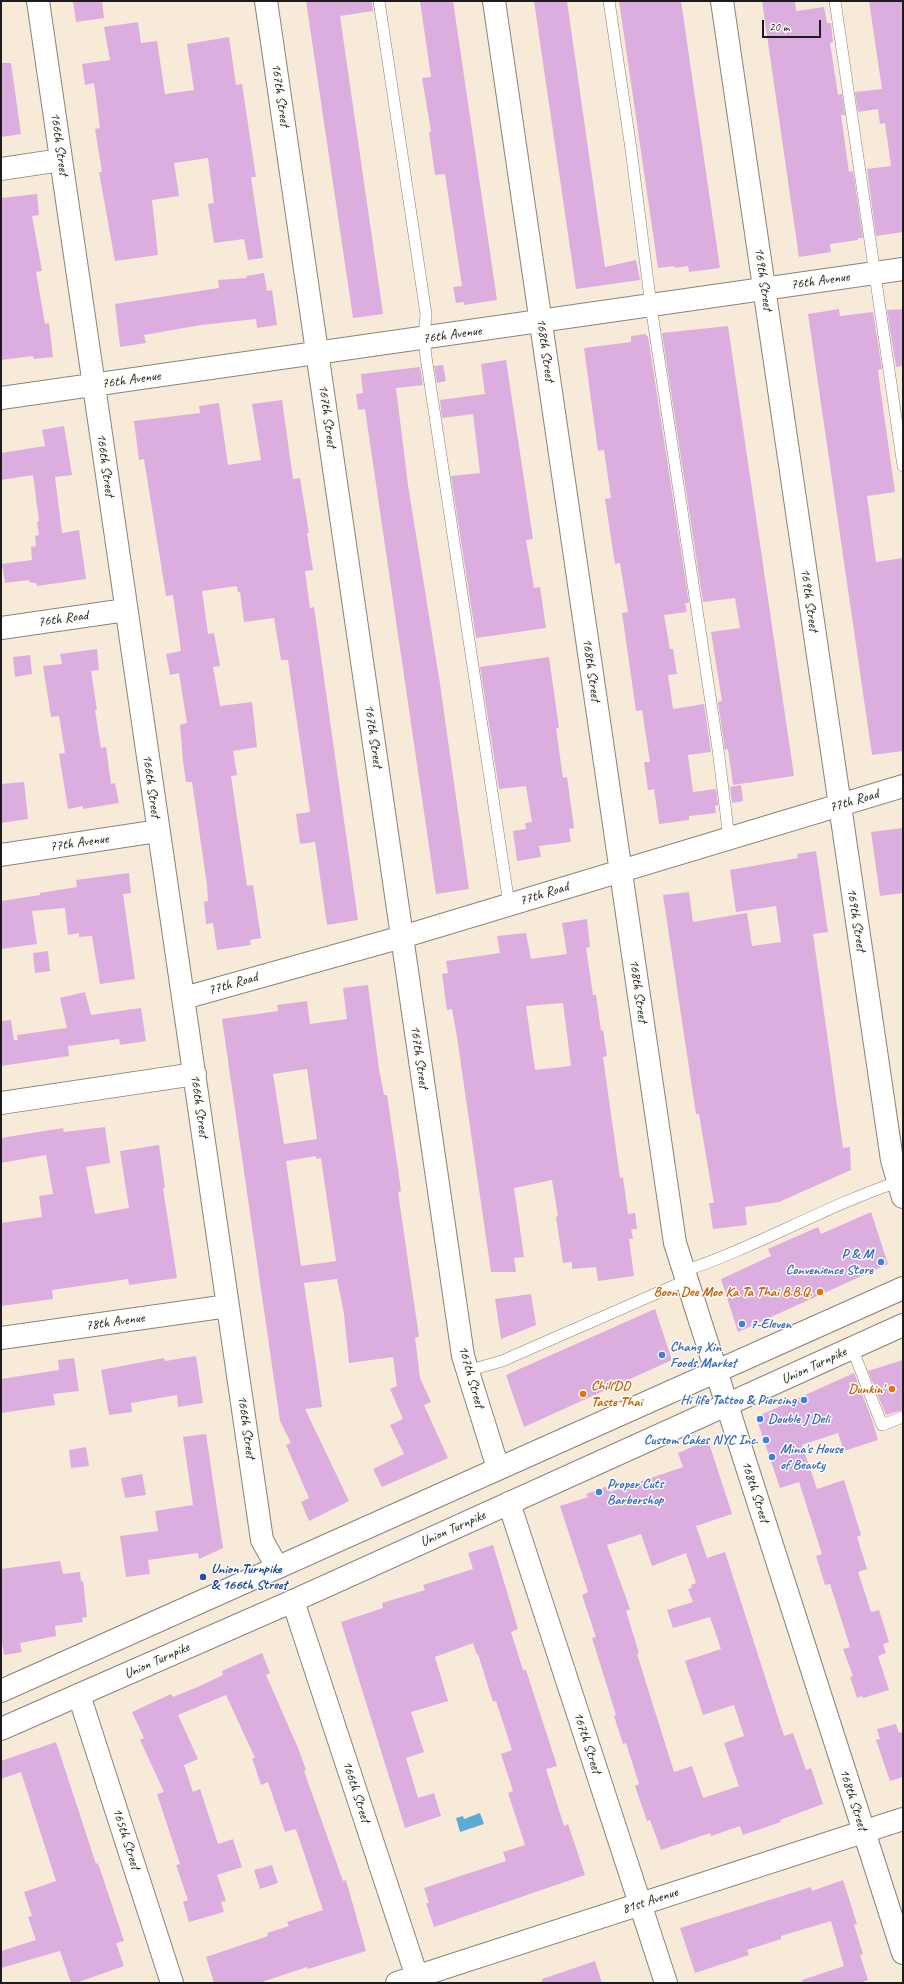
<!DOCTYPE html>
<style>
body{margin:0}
#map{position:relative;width:904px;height:1984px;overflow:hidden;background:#f8ead8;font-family:Caveat,sans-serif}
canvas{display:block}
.frame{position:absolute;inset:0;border:2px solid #1c1c1c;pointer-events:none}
.scale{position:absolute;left:762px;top:20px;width:59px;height:18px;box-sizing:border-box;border:2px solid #1c1c1c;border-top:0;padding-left:5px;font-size:12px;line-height:14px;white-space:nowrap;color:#1c1c1c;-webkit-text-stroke:3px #fdfcf7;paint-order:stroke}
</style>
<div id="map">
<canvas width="904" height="1984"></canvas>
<div class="frame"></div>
<div class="scale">20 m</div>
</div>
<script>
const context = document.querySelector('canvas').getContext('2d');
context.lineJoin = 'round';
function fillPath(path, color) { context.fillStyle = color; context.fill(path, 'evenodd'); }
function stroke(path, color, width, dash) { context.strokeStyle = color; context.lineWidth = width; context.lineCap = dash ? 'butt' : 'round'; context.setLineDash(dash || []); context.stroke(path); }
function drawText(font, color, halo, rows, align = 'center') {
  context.font = font + ' Caveat,sans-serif'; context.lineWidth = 3; context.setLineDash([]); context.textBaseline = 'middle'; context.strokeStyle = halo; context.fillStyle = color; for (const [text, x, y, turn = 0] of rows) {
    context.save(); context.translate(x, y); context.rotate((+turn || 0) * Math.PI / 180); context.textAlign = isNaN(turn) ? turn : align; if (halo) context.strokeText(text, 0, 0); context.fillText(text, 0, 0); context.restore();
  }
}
fillPath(new Path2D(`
 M480 1813 484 1824 460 1832 456 1818 463 1816 464 1819Z`), '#5cabd6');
fillPath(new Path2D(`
 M73 1H102L104 18 76 22Z
 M306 1H372L373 11 340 16 383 314 353 318Z
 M420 1H453L497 300 464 305V302L456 303 453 287 462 286 445 174 435 175 429 132 431 131 422 78 431 77Z
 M534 1H567L605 267 636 260 640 280 576 289Z
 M619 1H681L720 268 689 272 688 266 675 268V266L658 268Z
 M762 1H795L796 11 824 7 827 23H831L833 42 830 43 838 95 842 94 845 115H841L849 172 853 171 863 238H858V240L830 244 831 252 799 257Z
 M869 1H903V232L876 236 867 169 891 166 885 123 880 124 878 109 858 112 855 92 882 89Z
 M138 22 141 43 157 41 165 94 194 90 187 44 229 37 236 85 242 84 256 177H251L263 258 248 260 244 239 214 243 208 204 214 203 208 158 174 163 179 196 152 200 158 255 115 261 99 172H102L95 129 100 128 94 83 85 85 82 64 110 60 104 27Z
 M1 63H11L21 134 1 137Z
 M37 194 39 215 32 216 42 271 36 272 45 324 49 323 53 357 34 359 33 356 1 360V198Z
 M264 273 267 291 272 290 277 325 257 328 256 319 201 325 144 335 146 343 120 347 115 304 219 288 218 280 247 278 246 276Z
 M839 309 840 316 873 312 882 369 878 370 880 386 895 492 867 496 876 562 903 558V751L872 755 808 314Z
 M903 309V366L896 367 887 310Z
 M728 326 794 776 733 785 728 749 725 750 718 702 722 701 711 632 740 628 735 598 703 602 662 333Z
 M646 334V336H648L689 603H685L687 612 664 615 670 649H673L677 674 668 675 673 709 704 704 711 752 688 755 693 792 716 789 718 805 715 806 716 813 689 816V820L659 824 654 789 648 790 644 762H650L642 710 636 711 622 613 628 612 620 563 615 564 605 499 611 498 604 450 598 451 584 348 631 342V336Z
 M506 360 533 539 526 540 534 588 540 587 546 628 476 638 451 476 480 473 473 414 442 418 440 400 485 394 481 364Z
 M443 365 446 381 437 383 434 366Z
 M420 367 423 385 396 388 408 485 440 684 469 889 436 894 365 409 358 410 356 394 363 393 361 374Z
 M282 400 293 479 300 478 309 533H307L313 570 305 571 310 608 314 607 358 920 327 925 315 842 300 844 296 814 310 812 288 660H281L274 618 244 622 240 592H238L237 586 202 591 208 634 214 633 220 666 213 667 220 706 252 702 257 747 233 751 237 775 231 776 247 886 253 885 261 938 250 940 251 945 217 950 213 923 206 924 204 902 208 901 207 885 192 782H186L183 761 180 725 187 723 179 673 170 675 166 654 181 651 173 595 166 596 144 459 139 460 134 421 200 413 199 406 219 403 228 465 261 460 252 404Z
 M64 426 72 475 55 477 62 533 79 530 86 579 37 586 36 583 29 582V580L5 583 2 564 32 560 31 547 36 546 35 536 39 535 37 522 39 521 33 475 1 480V453L45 446 42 430Z
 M97 649 99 670 91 671 97 710H95L101 748 106 747 111 784 115 783 119 803 83 809V806L68 809 59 754 65 753 59 716 51 717 43 666 62 664 60 654Z
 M30 655 32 674 15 677 13 657Z
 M549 657 559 728H556L563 778 567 777 574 828 569 829 571 842 539 846 541 857 517 861 513 831 526 829 525 823 532 822 526 786 499 789 480 667Z
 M24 782 28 819 1 823V784Z
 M741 785 743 801 732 803 730 787Z
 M903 828V893L880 896 871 832Z
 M816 851 828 932 813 934 843 1148 850 1147 851 1170 779 1202 745 1207 747 1225 713 1229 709 1203H714L699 1114H696L663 895 689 892 693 922 747 913 752 946 781 942 776 906 736 912 730 870 798 858 797 854Z
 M129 873 131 893 123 894 135 979 100 984 92 936 79 937V933L68 935 65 908 32 911 37 944 1 949V901L40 895V893L77 887 76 880Z
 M587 919 590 947 586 948 593 995H596L601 1031 603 1030 607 1056 603 1057 620 1178 623 1177 628 1214 635 1213 637 1229H631L633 1239H629L634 1276 598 1281 596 1267 572 1269V1262L563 1263 556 1217 558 1216 552 1180 514 1188 524 1257 514 1258 516 1272H491L457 1037 452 1009 447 1010 442 974 448 973 446 961 500 953 497 936 526 933 531 959 567 954 562 923ZM563 1003 571 1066 535 1070 526 1006Z
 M48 951 50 971 35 973 33 953Z
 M368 985 379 1069 384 1095H387L398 1169 401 1191 398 1192 419 1337H415L420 1378 431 1402 424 1405 448 1458 382 1487 373 1469 404 1454 390 1425 403 1419 390 1389 397 1386 393 1357 349 1363 344 1314 337 1279 304 1283 322 1407 305 1409 349 1501 309 1521 301 1502 309 1498 286 1445 291 1443 280 1421 222 1019 278 1011 277 1005 307 1001 310 1024 347 1019 343 988ZM307 1069 317 1139 284 1144 273 1074ZM316 1156V1159L321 1158 336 1261 301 1266 286 1161Z
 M85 992 91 1015 141 1008 146 1041 120 1045 119 1039 68 1046 69 1056 1 1066V1021L11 1020 14 1040H18L17 1035 67 1028 60 998Z
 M105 1127 110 1163 86 1167 95 1214 129 1208 120 1151 159 1145 165 1188H163L177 1278 129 1285 128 1279 52 1290 53 1299 1 1306V1223L42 1217 39 1196 53 1194 46 1155 1 1163V1138L63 1128 64 1132Z
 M871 1212 888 1264 738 1332 721 1279 771 1256 768 1249 818 1227 821 1234Z
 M531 1294 536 1325 501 1339 495 1299Z
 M655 1309 672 1360 524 1427 506 1375Z
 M196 1356 203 1403 178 1407 177 1395 131 1403 132 1412 109 1415 101 1370 164 1358 165 1361Z
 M74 1358 79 1391 53 1394 55 1405 1 1413V1379L59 1370 58 1360Z
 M903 1360V1410L886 1415 868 1371Z
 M854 1373 872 1420 878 1440 844 1451 838 1433 802 1445 817 1489 844 1480 861 1535 857 1537 867 1569 858 1572 871 1612 879 1610 889 1642 883 1644 886 1653 878 1656 889 1690 863 1698 862 1696 857 1698 850 1677 853 1676 843 1649 850 1647 830 1584 825 1585 816 1556 822 1554 799 1482 780 1488 756 1417Z
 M206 1434 223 1548 199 1559 198 1553 148 1560 150 1574 126 1577 120 1536 158 1531 155 1511 193 1505 183 1437Z
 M708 1440 732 1514 696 1526 707 1558 725 1552 784 1736 793 1733 806 1770 811 1768 823 1804 780 1820 781 1822 743 1835 740 1826 711 1836 710 1833 661 1850 650 1820 647 1821 635 1786 639 1784 626 1743 623 1744 614 1716 616 1715 592 1638 596 1637 582 1595 588 1592 560 1506 588 1497 586 1494 608 1486 610 1492 683 1467 678 1453ZM641 1534 652 1566 686 1553 696 1583 691 1585 692 1588 688 1589 693 1602 667 1610 673 1628 710 1617 721 1649 685 1661 703 1715 734 1705 744 1736 724 1743 739 1786 703 1798 692 1766 674 1772 637 1654 639 1653 626 1611 630 1609 607 1545Z
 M86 1447 89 1466 71 1468 69 1450Z
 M142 1474 146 1495 125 1498 121 1478Z
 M493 1545 518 1629 511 1632 523 1670H526L557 1766 546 1769 564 1826 568 1824 585 1875 434 1927 426 1903H429L424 1888 506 1861 503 1852 525 1845 508 1793 513 1791 501 1754 512 1750 496 1701 493 1702 478 1654 477 1655 473 1643 435 1657 448 1701 411 1712 424 1752 406 1758 418 1798 434 1793 441 1816 405 1828 341 1622 383 1608 382 1603 425 1590 423 1585 473 1569 468 1553Z
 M60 1561 63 1574 80 1572 81 1582 83 1581 87 1617 82 1618 83 1622 55 1626 56 1636 20 1643 22 1652 4 1655 1 1635V1569Z
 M262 1653 270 1673 266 1675 298 1748 306 1770 304 1771 343 1881 346 1880 366 1951 308 1969 307 1967 259 1983H214L206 1957 268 1936 267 1933 289 1926 287 1922 323 1910 297 1832 295 1829 285 1832 268 1782 261 1785 252 1758H255L226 1695 178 1715 198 1759 184 1765 193 1792 200 1789 218 1844 233 1839 242 1867 217 1875 226 1901 221 1902 224 1912 189 1922 183 1902 188 1900 176 1865 180 1864 157 1794 164 1792 140 1740 144 1738 132 1712 171 1694 173 1697 200 1686 223 1675 222 1671Z
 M896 1724 899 1733 903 1732V1777L890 1781 876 1740 880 1739 877 1729Z
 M56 1742 96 1864 98 1863 124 1941 116 1943 124 1966 76 1983H71L60 1951 1 1968V1951L36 1940 28 1917 32 1916 24 1892 56 1881 21 1772 1 1779V1761Z
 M272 1865 278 1883 260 1889 254 1870Z
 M843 1880 857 1924 854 1925 863 1954 860 1955 868 1980 859 1983H803L802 1980 844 1966 831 1921 781 1936V1939L747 1950 749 1955 695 1973 680 1928 811 1887 812 1891Z
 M595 1961 602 1983H542V1979Z`), '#dcaee0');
const service = new Path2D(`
 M379 1 426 314 424 339 426 357 509 904
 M609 1 631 149 651 306 718 749 729 838
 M835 1 903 466
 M684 1271C757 1247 825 1206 898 1182
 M852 1348 882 1425 903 1417
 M467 1371 502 1361 687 1280`);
const minor = new Path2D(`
 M38 1 262 1540 277 1567
 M266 1 463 1356 498 1468
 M494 1 675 1243 903 1953
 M722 1 892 1160 903 1197
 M1 169 61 160
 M1 398 903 269
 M1 628 126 610
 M1 855 158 831
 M184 998 402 937 903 786
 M1 1103 195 1074
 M1 1338 228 1306
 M509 1503 666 1983
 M293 1601 419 1983
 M79 1695 172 1983
 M397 1983 903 1819`);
const primary = new Path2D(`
 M1 1691 903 1288
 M1 1729 293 1601 903 1325`);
stroke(service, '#8a837a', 12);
stroke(minor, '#8a837a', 24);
stroke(primary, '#8a837a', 24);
stroke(service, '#fff', 11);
stroke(minor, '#fff', 22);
stroke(primary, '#fff', 22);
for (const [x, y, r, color] of [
 [881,1262,4,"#3f7fe0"],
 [820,1292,4,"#e8710a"],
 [742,1324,4,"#3f7fe0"],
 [662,1355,4,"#3f7fe0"],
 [892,1389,4,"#e8710a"],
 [583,1394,4,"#e8710a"],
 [804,1400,4,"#3f7fe0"],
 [760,1419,4,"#3f7fe0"],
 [766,1440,4,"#3f7fe0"],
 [772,1457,4,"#3f7fe0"],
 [599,1492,4,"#3f7fe0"],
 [203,1577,4,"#1a4fb4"]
]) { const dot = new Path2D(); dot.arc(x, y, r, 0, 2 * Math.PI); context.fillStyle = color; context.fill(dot); stroke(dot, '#fdfcf7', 1.5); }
drawText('14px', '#1c1c1c', '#fdfcf7', [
 ["167th Street",280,95,82],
 ["166th Street",59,144,82],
 ["169th Street",763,279,82],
 ["76th Avenue",820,281,-8],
 ["76th Avenue",452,335,-8],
 ["168th Street",545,350,82],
 ["76th Avenue",131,380,-8],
 ["167th Street",327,416,82],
 ["166th Street",105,465,82],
 ["169th Street",809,600,82],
 ["76th Road",63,619,-8],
 ["168th Street",591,670,82],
 ["167th Street",373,736,82],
 ["166th Street",151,786,82],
 ["77th Road",854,801,-16],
 ["77th Avenue",79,843,-8],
 ["77th Road",544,894,-17],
 ["169th Street",856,920,81],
 ["77th Road",233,984,-16],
 ["168th Street",638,991,82],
 ["167th Street",419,1057,82],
 ["166th Street",199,1106,82],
 ["78th Avenue",115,1322,-8],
 ["Union Turnpike",814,1366,-25],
 ["167th Street",471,1377,74],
 ["166th Street",246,1427,82],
 ["168th Street",755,1492,72],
 ["Union Turnpike",453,1529,-24],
 ["Union Turnpike",157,1661,-24],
 ["167th Street",587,1743,72],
 ["166th Street",356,1792,72],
 ["168th Street",853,1800,72],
 ["165th Street",126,1839,72],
 ["81st Avenue",650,1901,-18]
]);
drawText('bold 14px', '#366cbe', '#fdfcf7', [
 ["P & M",873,1254,"right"],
 ["Convenience Store",873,1270,"right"],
 ["7-Eleven",750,1324],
 ["Chang Xin",670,1347],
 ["Foods Market",670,1363],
 ["Hi life Tattoo & Piercing",796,1400,"right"],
 ["Double J Deli",768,1419],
 ["Custom Cakes NYC Inc.",758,1440,"right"],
 ["Mina's House",780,1449],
 ["of Beauty",780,1465],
 ["Proper Cuts",607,1484],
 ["Barbershop",607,1500]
], 'left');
drawText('bold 14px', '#c56008', '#fdfcf7', [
 ["Boon Dee Moo Ka Ta Thai B.B.Q.",812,1292],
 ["Chill'DD",591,1386,"left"],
 ["Taste Thai",591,1402,"left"],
 ["Dunkin'",884,1389]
], 'right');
drawText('bold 14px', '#164399', '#fdfcf7', [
 ["Union Turnpike",211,1569],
 ["& 166th Street",211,1585]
], 'left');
</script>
